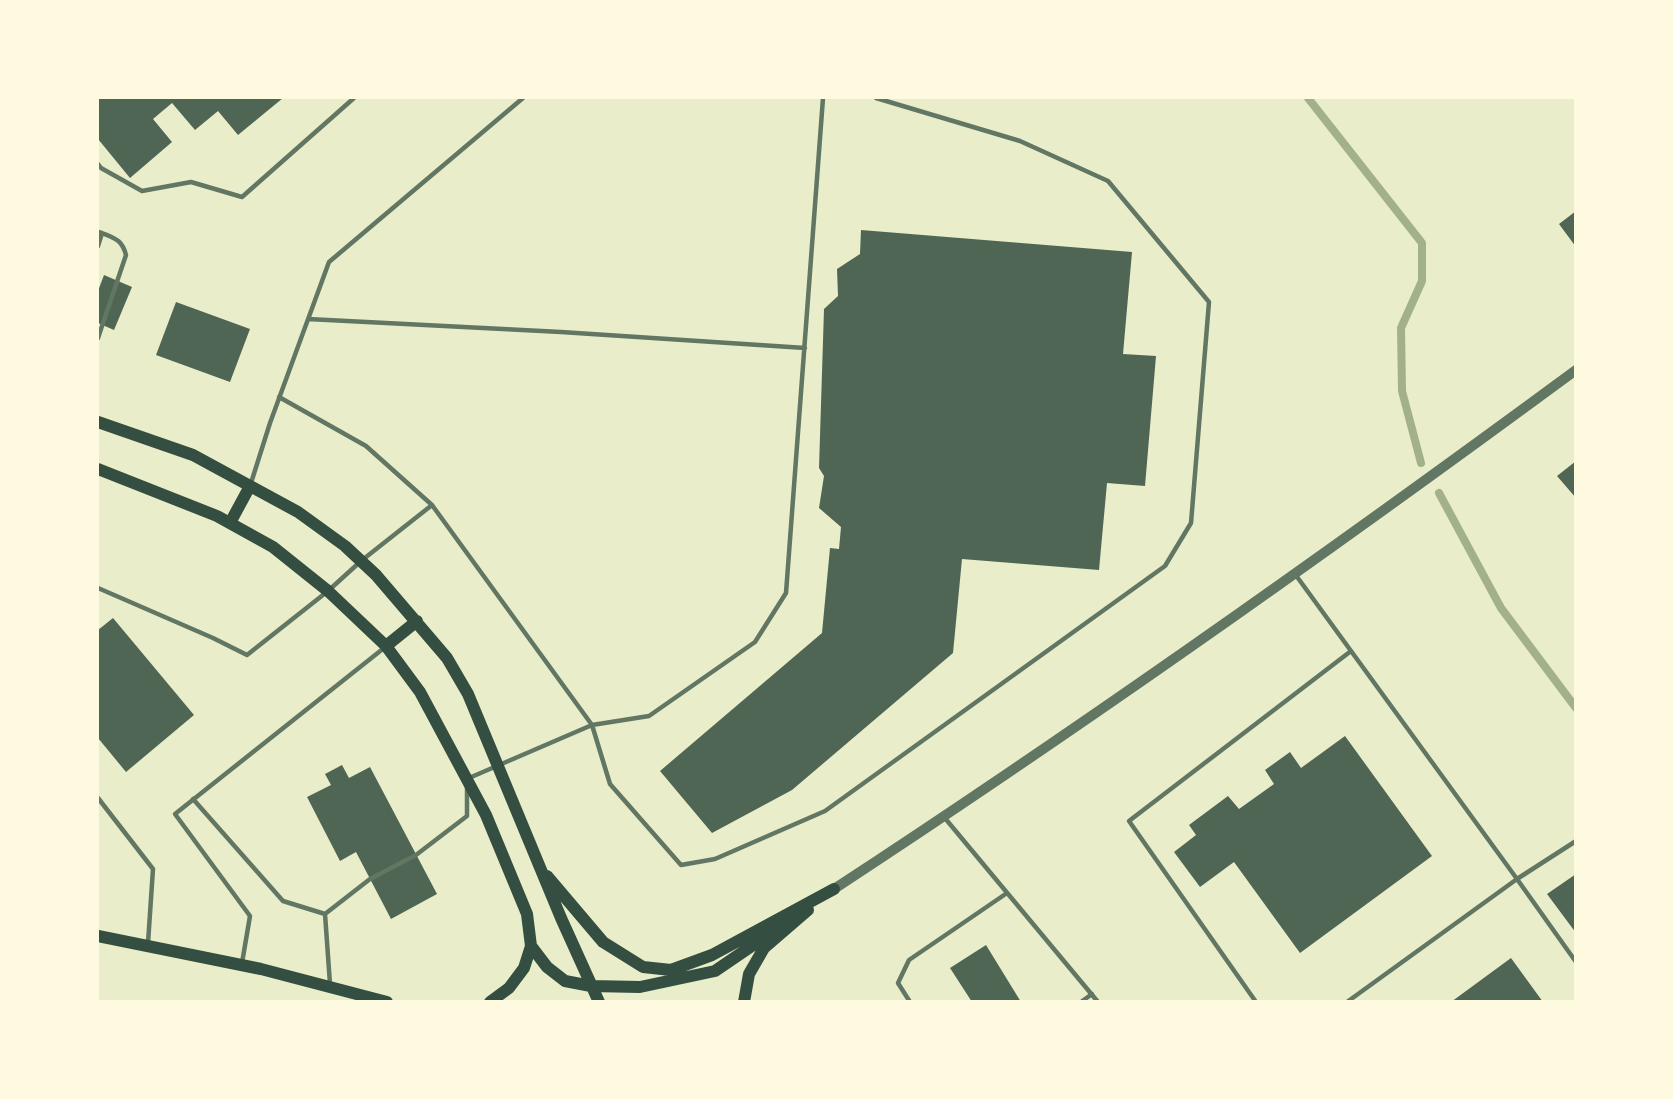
<!DOCTYPE html>
<style>
body{margin:0}
#map{position:relative;width:1673px;height:1099px;overflow:hidden;background:#e9edc9;font-family:Poppins,sans-serif}
canvas{display:block}
.frame{position:absolute;inset:0;border:99px solid #fefae0;pointer-events:none}
</style>
<div id="map">
<canvas width="1673" height="1099"></canvas>
<div class="frame"></div>
</div>
<script>
const context = document.querySelector('canvas').getContext('2d');
context.lineJoin = 'round';
function stroke(path, color, width, dash) { context.strokeStyle = color; context.lineWidth = width; context.lineCap = dash ? 'butt' : 'round'; context.setLineDash(dash || []); context.stroke(path); }
function fillPath(path, color) { context.fillStyle = color; context.fill(path, 'evenodd'); }
stroke(new Path2D(`
 M1308 98 1422 243V281L1401 328 1402 391 1421 463
 M1439 493 1501 608 1576 708`), '#a3b18a', 8);
fillPath(new Path2D(`
 M98 98H283L238 135 218 111 195 130 172 103 153 119 172 142 130 178 98 139Z
 M1576 211V247L1559 224Z
 M861 230 1132 252 1123 354 1156 356 1145 486 1107 483 1099 570 962 559 953 653 792 790 712 833 660 771 822 633 830 548 839 549 841 527 819 508 824 476 819 468 824 309 838 296 837 269 860 254Z
 M104 275 132 287 114 330 98 323V291Z
 M176 302 250 329 230 382 156 355Z
 M1576 461V498L1557 476Z
 M113 618 194 715 126 772 98 738V630Z
 M1345 736 1432 856 1300 953 1234 862 1200 887 1174 852 1196 835 1189 825 1228 796 1239 809 1274 784 1265 770 1290 752 1301 768Z
 M342 765 349 778 370 767 437 894 391 919 356 852 340 861 307 797 331 785 325 774Z
 M1576 874V933L1547 894Z
 M986 945 1021 1002H972L950 968Z
 M1511 958 1543 1002H1451Z`), '#4f6655');
stroke(new Path2D(`
 M98 164 101 168 142 191 191 182 242 197 354 98
 M98 232 102 233 98 246
 M308 319 561 332 805 348
 M98 338 126 255C122 240 116 239 102 233
 M279 397 366 446 432 505
 M251 483 270 423 329 262 523 98
 M1295 574 1517 879 1576 841
 M98 588 213 638 247 655 328 591 361 561 432 505 592 725 610 784 681 865 715 859 825 811 1165 566 1191 523 1209 302 1108 181 1020 141 876 98
 M469 778 592 725 649 716 755 642 786 593 823 98
 M98 798 153 869 148 943
 M193 799 283 901 325 914 330 984
 M944 817 1098 1002
 M325 914 370 879 416 855 467 816V788
 M242 963 250 916 175 814 384 648
 M910 1002 898 983 909 960 1007 893
 M1081 1002 1092 994
 M1256 1002 1129 821 1351 651
 M1347 1002 1517 879 1576 962`), '#617663', 4.5);
stroke(new Path2D(`
 M834 889C1086 724 1333 549 1576 370`), '#617663', 10);
stroke(new Path2D(`
 M98 422 193 455 298 512 345 546 376 575 447 658 468 694 561 918 599 1002
 M98 469 217 516 273 547 328 591 386 646 420 692 486 815 527 914 531 946 524 968 509 988 490 1002
 M230 523 250 486
 M386 646 417 621
 M547 876 603 942 643 967 671 970 712 955 834 889
 M98 936 261 969 387 1002
 M531 946 547 967 565 981 591 986 640 987 715 971 781 926
 M744 1002 749 974 764 948 808 910`), '#344e41', 12);
</script>
